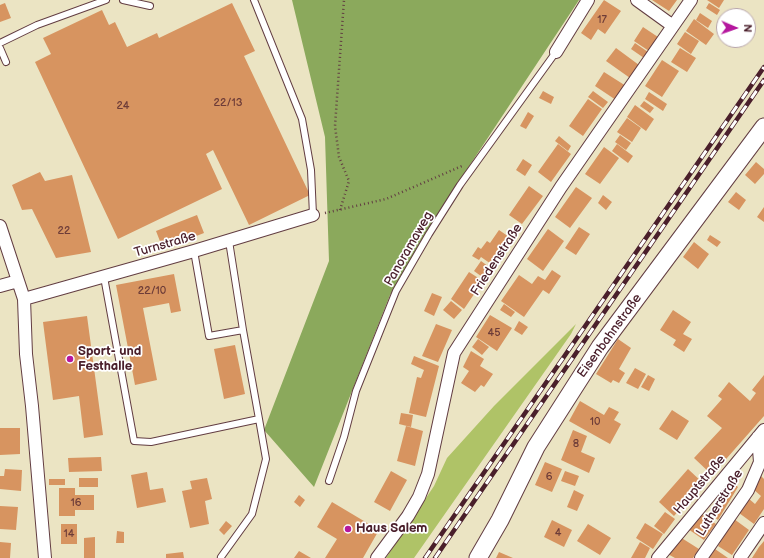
<!DOCTYPE html>
<meta charset="utf-8">
<style>
body{margin:0}
#map{position:relative;width:764px;height:558px;overflow:hidden;background:#ebe4c3;font-family:"Balsamiq Sans",sans-serif}
canvas{display:block}
.north{position:absolute;left:716px;top:8px;width:40px;height:40px;box-sizing:border-box;background:#fff;border:1px solid #b7a5aa;border-radius:50%;rotate:92deg;font-size:11px;font-weight:700;line-height:16px;text-align:center;color:#4a1f2b}
.north::after{content:'';display:block;margin:auto;width:14px;height:18px;background:#b5179e;clip-path:polygon(50% 0,100% 100%,50% 72%,0 100%)}
</style>
<div id="map">
<canvas width="764" height="558"></canvas>
<div class="north">N</div>
</div>
<script>
const context = document.querySelector('canvas').getContext('2d');
context.lineJoin = 'round';
function fillPath(path, color) { context.fillStyle = color; context.fill(path, 'evenodd'); }
function stroke(path, color, width, dash) { context.strokeStyle = color; context.lineWidth = width; context.lineCap = dash ? 'butt' : 'round'; context.setLineDash(dash || []); context.stroke(path); }
function drawText(font, color, halo, rows, align = 'center') {
  context.font = font + ' "Balsamiq Sans",sans-serif'; context.lineWidth = 3.5; context.setLineDash([]); context.textBaseline = 'middle'; context.strokeStyle = halo; context.fillStyle = color; for (const [text, x, y, turn = 0] of rows) {
    context.save(); context.translate(x, y); context.rotate((+turn || 0) * Math.PI / 180); context.textAlign = isNaN(turn) ? turn : align; if (halo) context.strokeText(text, 0, 0); context.fillText(text, 0, 0); context.restore();
  }
}
fillPath(new Path2D(`
 M576 324 571 334 414 558H386L434 486 447 458 494 406Z`), '#afc367');
fillPath(new Path2D(`
 M292 0H579L452 192 390 295 314 487 264 430 329 261 325 137Z`), '#8ba95c');
fillPath(new Path2D(`
 M604 0 621 11 605 34 598 29 591 40 581 33Z
 M652 0H677L669 11Z
 M707 0H724L719 8Z
 M5 3 11 18 0 22V5Z
 M232 3 255 51 244 56 310 195 249 225 213 150 206 154 222 189 118 239 35 62 51 54 43 38 102 10 109 25 115 22 127 47 157 33 159 38Z
 M709 3 720 10 717 15 706 8Z
 M700 13 712 21 708 28 696 20Z
 M694 19 714 34 706 45 686 31Z
 M643 27 658 37 649 51 634 41Z
 M685 32 699 41 691 54 677 44Z
 M635 43 648 52 644 58 631 49Z
 M616 48 639 65 630 78 606 61Z
 M680 48 696 58 687 72 671 62Z
 M662 60 679 71 662 97 645 86Z
 M604 72 626 86 616 100 595 86Z
 M543 91 554 97 551 104 539 98Z
 M593 91 608 102 603 108 588 97Z
 M649 92 667 104 663 111 645 99Z
 M588 99 602 109 583 136 569 126Z
 M644 101 654 108 650 113 640 106Z
 M635 105 654 119 646 131 627 117Z
 M528 112 534 116 526 129 520 126Z
 M627 118 641 128 632 142 617 132Z
 M620 135 631 143 626 150 615 142Z
 M559 136 571 146 568 151 555 141Z
 M558 144 571 154 551 182 538 172Z
 M617 144 633 156 628 163 612 151Z
 M604 147 619 158 600 184 585 174Z
 M523 159 532 165 525 176 516 170Z
 M756 162 764 169V174L755 184 745 175Z
 M40 172 45 181 72 175 91 252 56 258 32 209 22 210 12 185Z
 M529 186 543 196 522 224 509 215Z
 M576 187 592 198 570 228 555 217Z
 M736 192 746 200 739 210 728 202Z
 M603 195 612 202 606 210 598 203Z
 M764 207V222L757 217Z
 M197 215 204 233 163 249 156 231Z
 M579 227 590 234 576 255 565 248Z
 M548 229 564 241 543 271 527 259Z
 M499 230 512 239 494 266 481 257 479 260 472 256 478 247 481 249 487 241 490 243Z
 M710 235 721 242 717 247 707 240Z
 M694 242 709 254 698 269 683 257Z
 M481 261 492 269 485 279 474 271Z
 M552 270 561 276 549 294 543 290 524 317 501 301 519 275 532 284 538 276 545 280Z
 M469 272 483 281 464 309 451 299Z
 M174 274 181 311 171 313 169 303 143 308 157 380 135 385 116 285Z
 M432 293 442 297 434 316 424 311Z
 M451 301 462 310 454 319 443 310Z
 M504 304 515 312 511 317 500 310Z
 M673 310 691 322 683 334 692 339 684 352 673 345 676 340 660 330Z
 M490 315 512 328 497 351 476 337Z
 M87 316 103 435 84 438 79 396 53 400 43 322Z
 M519 321 528 327 522 335 514 330Z
 M436 324 452 330 438 362 422 356Z
 M478 339 489 347 482 355 472 347Z
 M618 339 631 348 619 369 625 373 619 383 613 380 611 383 596 374Z
 M235 345 245 394 224 399 214 349Z
 M471 351 484 359 480 366 493 374 484 387 481 385 475 392 461 383 469 371 463 367Z
 M414 356 439 366 426 417 409 413 417 377 421 378 424 370 411 364Z
 M635 368 646 374 638 389 626 383Z
 M648 375 655 379 649 391 641 387Z
 M764 375V416L712 475 694 458 722 428 707 416 722 399 718 396 729 382 750 401 756 393 752 390Z
 M580 401 604 415 609 407 619 412 614 420 621 424 610 444 569 421Z
 M672 410 689 421 677 440 659 429Z
 M401 413 413 415 411 427 399 424Z
 M406 426 423 431 415 466 397 461Z
 M0 428H20V454L0 455Z
 M573 430 587 436 581 452 595 458 589 473 561 460Z
 M101 457 102 471 69 472 68 458Z
 M545 462 562 469 552 492 535 485Z
 M5 469 22 470 21 491 0 489V476H4Z
 M688 469 703 483 674 516 659 502Z
 M391 471 407 480 390 511 374 502Z
 M565 471 579 476 575 486 561 481Z
 M147 472 150 490 163 488 166 502 137 508 131 475Z
 M760 475 764 479V509L754 524 739 513 748 498 755 504 761 496 753 489Z
 M79 478H98V487H79Z
 M207 478 212 499 205 501 209 524 190 528 182 491 192 489 190 481Z
 M49 479H65V485H49Z
 M729 479 738 487 718 520 712 515 716 509 714 507 723 497 717 493Z
 M59 488H75V495H94V510H75V516H59Z
 M574 490 584 495 577 511 567 507Z
 M299 495 305 500 300 507 294 502Z
 M332 502 379 530 363 558H325L337 539 317 527Z
 M0 506 18 507 16 530 0 529Z
 M665 512 675 519 664 534 654 526Z
 M701 514 716 524 704 540 688 529Z
 M734 519 749 530 732 555 718 546Z
 M552 520 572 530 564 547 544 537Z
 M226 521 232 526 224 535 219 530Z
 M645 523 663 534 653 549 636 538Z
 M61 524H77V544H61Z
 M588 524 611 538 600 555 577 541Z
 M117 531 124 532V543H116Z
 M95 537V558H84V538Z
 M680 537 699 549 693 558H675L666 553Z
 M764 541V558H752L759 547Z
 M0 542 11 543 10 558H0Z
 M640 542 650 548 645 558H631Z
 M715 549 728 558H709Z
 M299 551 311 558H294Z
 M183 552 184 558H166V554Z
 M499 552 513 558H496Z`), '#d79460');
const service = new Path2D(`
 M123 0 150 6
 M254 0 302 119 311 170 313 215
 M0 43 37 25 106 0
 M0 48 6 62
 M194 251 209 336 243 330 229 241
 M104 277 134 441 151 442 259 419 266 459 252 514 221 557
 M243 330 259 419
 M329 481 344 437 356 391 396 291 429 234 460 185 556 52`);
const minor = new Path2D(`
 M637 0 673 26
 M556 52 588 0
 M0 226 24 299 26 354 32 406 45 558
 M0 286 18 281
 M24 299 194 251 313 215
 M377 558 408 516 419 497 428 474 454 353 561 187 691 0
 M658 558 764 430
 M701 558 748 490 760 462 758 437
 M740 558 764 523`);
const secondary = new Path2D(`
 M478 558 500 520 536 447 600 347 764 127`);
stroke(service, '#623d42', 8);
stroke(minor, '#623d42', 14);
stroke(secondary, '#623d42', 19);
stroke(new Path2D(`
 M340 210 349 181 339 157 335 126 344 0
 M325 213 386 199 462 166`), '#623d42', 2.5, [1, 3]);
stroke(service, '#fff', 6);
stroke(minor, '#fff', 12);
stroke(secondary, '#fff', 17);
const rail = new Path2D(`
 M425 558 764 67
 M435 558 764 80`);
stroke(rail, '#4a1f2b', 4.5);
stroke(rail, '#fff', 3, [9]);
for (const [x, y, r, color] of [
 [70,359,4,"#b5179e"],
 [348,529,4,"#b5179e"]
]) { const dot = new Path2D(); dot.arc(x, y, r, 0, 2 * Math.PI); context.fillStyle = color; context.fill(dot); stroke(dot, '#fff', 1.5); }
drawText('11px', '#6d3c38', null, [
 ["17",602,20],
 ["22/13",228,103],
 ["24",123,106],
 ["22",64,231],
 ["22/10",152,291],
 ["45",494,333],
 ["10",595,422],
 ["8",576,444],
 ["6",549,477],
 ["16",76,503],
 ["4",558,533],
 ["14",69,534]
]);
drawText('13px', '#4a1f2b', '#fff', [
 ["Turnstraße",165,245,-16],
 ["Panoramaweg",409,249,-60],
 ["Friedenstraße",497,260,-57],
 ["Eisenbahnstraße",610,336,-54],
 ["Hauptstraße",700,485,-50],
 ["Lutherstraße",720,503,-58]
]);
drawText('bold 13px', '#4a1f2b', '#fff', [
 ["Sport- und",78,352],
 ["Festhalle",78,367],
 ["Haus Salem",356,529]
], 'left');
</script>
